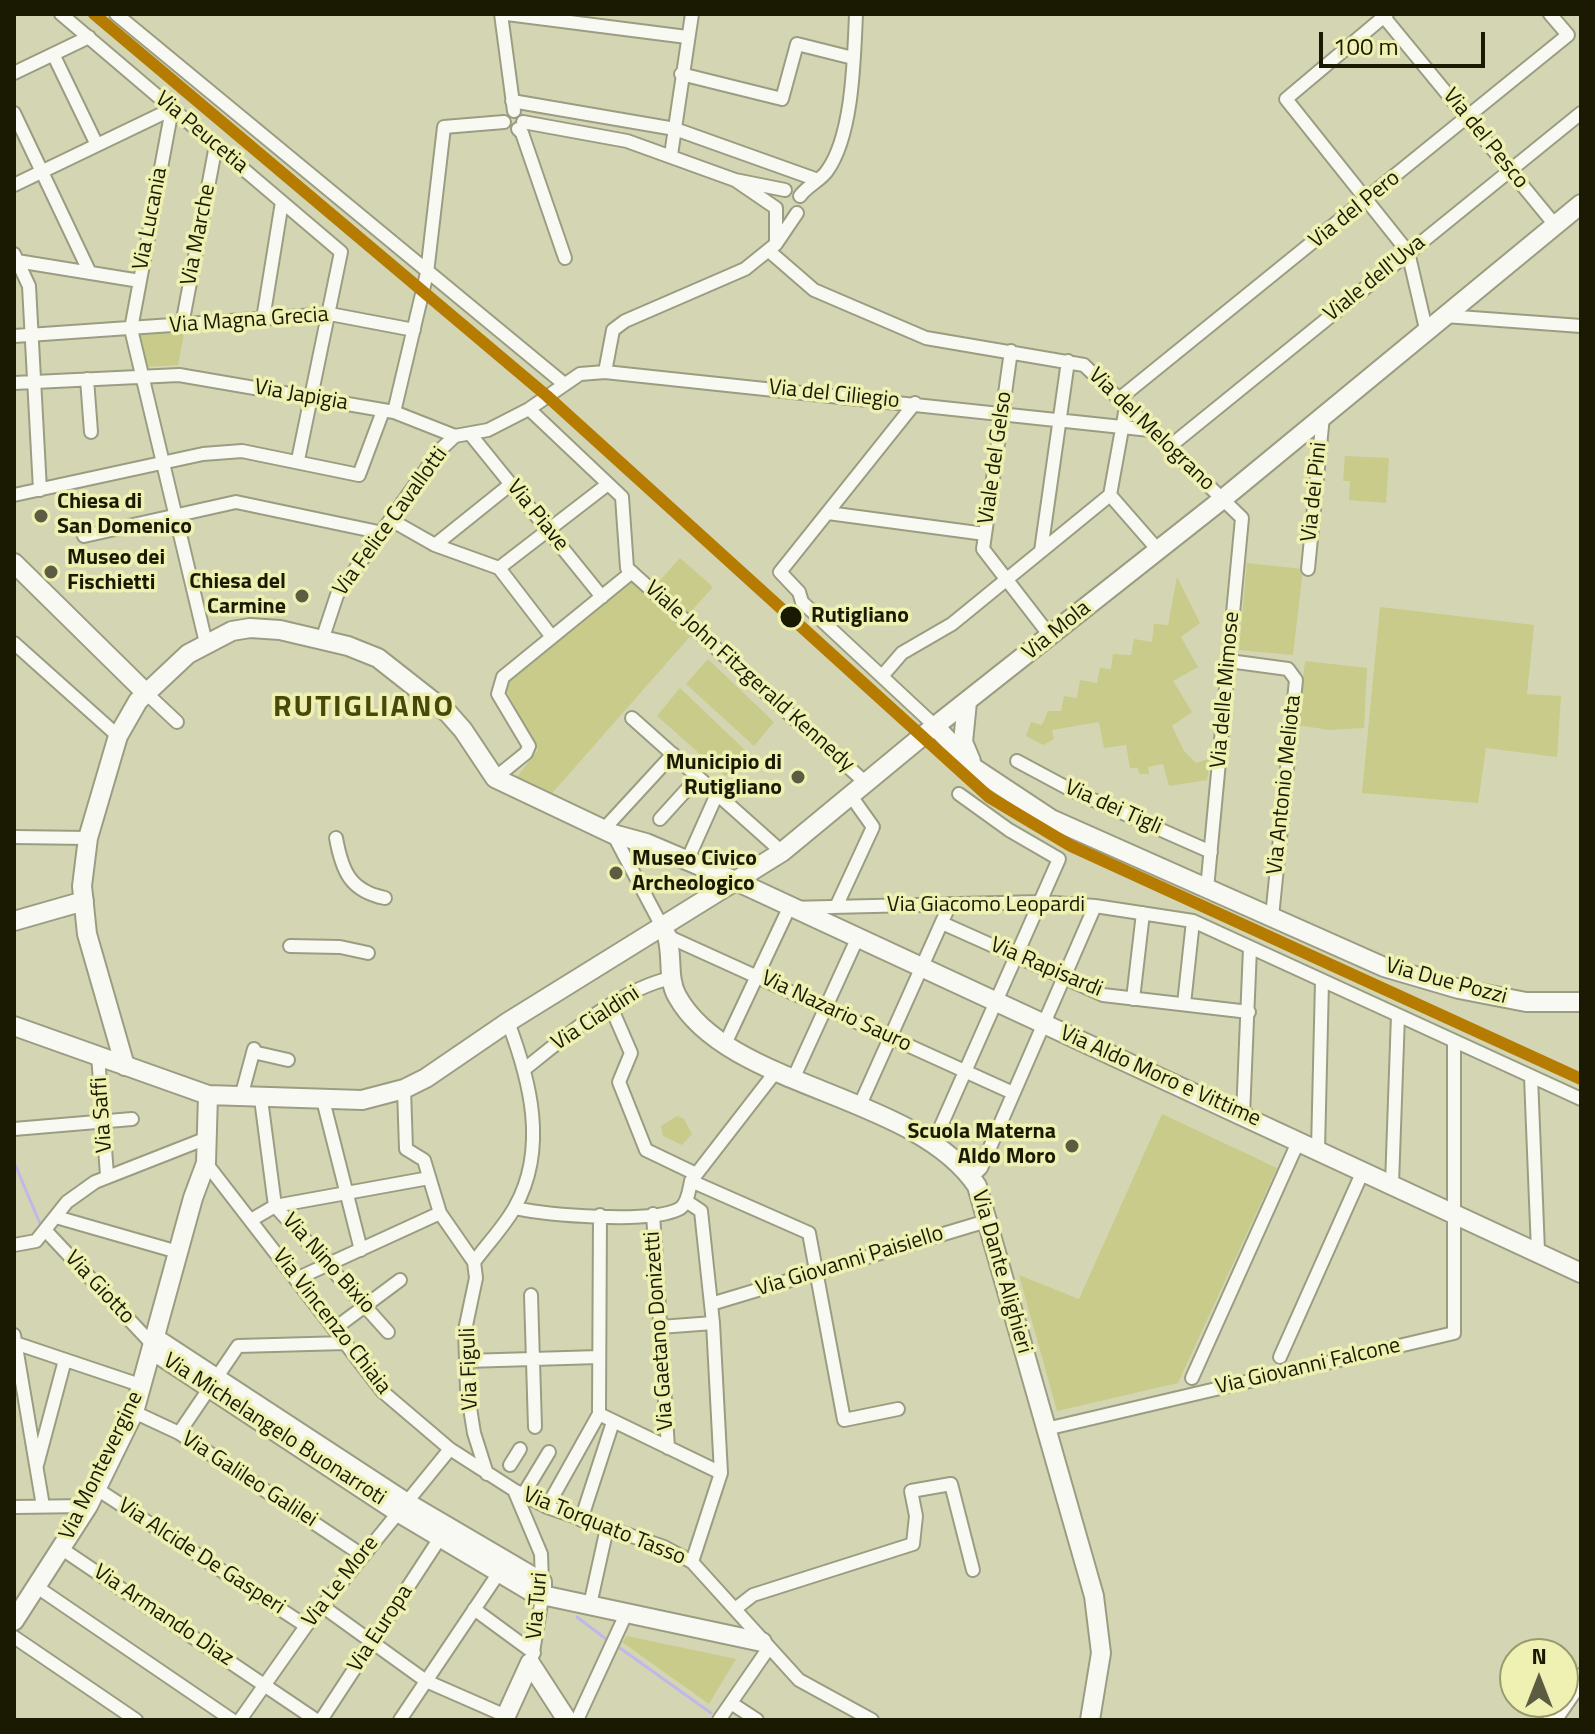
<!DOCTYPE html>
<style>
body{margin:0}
#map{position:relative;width:1595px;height:1734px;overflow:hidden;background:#d4d6b3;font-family:"Titillium Web",sans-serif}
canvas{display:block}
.frame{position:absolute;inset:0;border:16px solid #1a1a03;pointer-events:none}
.north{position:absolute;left:1499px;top:1638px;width:80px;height:80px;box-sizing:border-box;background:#eef1b2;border:2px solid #999b6c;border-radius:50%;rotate:0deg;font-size:22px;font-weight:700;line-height:32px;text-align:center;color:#1a1a03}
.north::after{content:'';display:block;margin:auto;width:28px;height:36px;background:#5b5c41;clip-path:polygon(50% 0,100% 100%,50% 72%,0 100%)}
.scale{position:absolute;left:1319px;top:32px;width:166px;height:36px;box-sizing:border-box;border:4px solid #1a1a03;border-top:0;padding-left:10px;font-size:24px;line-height:28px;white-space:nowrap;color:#1a1a03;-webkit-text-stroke:6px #eef1b2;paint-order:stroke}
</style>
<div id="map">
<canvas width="1595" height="1734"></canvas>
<div class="frame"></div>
<div class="north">N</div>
<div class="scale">100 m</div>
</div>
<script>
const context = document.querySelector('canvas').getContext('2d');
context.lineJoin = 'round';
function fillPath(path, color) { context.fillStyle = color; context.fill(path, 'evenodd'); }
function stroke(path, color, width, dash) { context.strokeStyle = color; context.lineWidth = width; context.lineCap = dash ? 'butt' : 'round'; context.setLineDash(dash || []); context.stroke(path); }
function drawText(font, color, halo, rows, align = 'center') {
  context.font = font + ' "Titillium Web",sans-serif'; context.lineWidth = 7; context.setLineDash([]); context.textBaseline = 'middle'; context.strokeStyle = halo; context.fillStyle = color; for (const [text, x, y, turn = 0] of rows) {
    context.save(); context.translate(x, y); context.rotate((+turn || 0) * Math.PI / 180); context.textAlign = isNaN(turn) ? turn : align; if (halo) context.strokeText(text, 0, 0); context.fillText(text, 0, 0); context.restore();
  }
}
fillPath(new Path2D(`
 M185 329 178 365 147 367 139 333Z
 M1345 456 1389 458 1386 503 1349 500 1350 481H1343Z
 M680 558 713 587 687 616 655 586Z
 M1247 563 1303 569 1293 655 1239 650Z
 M1177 577 1200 623 1181 637 1198 667 1173 681 1192 712 1172 726 1184 751 1196 763 1211 758 1207 780 1169 786 1163 764 1148 767 1149 774H1139L1138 768H1130L1126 745 1104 748 1099 722 1052 730 1054 739 1043 745 1026 736 1031 722 1042 725 1048 711H1061L1064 696 1077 698 1080 680 1097 683 1100 668 1111 669 1113 654 1131 655 1134 639 1152 642 1154 624 1168 625Z
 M634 580 693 633 547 799 513 782 538 750 504 686Z
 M1380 607 1534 625 1527 694 1561 696 1557 757 1486 748 1478 803 1362 793Z
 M708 659 774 722 754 746 686 684Z
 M1305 661 1367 668 1364 728 1329 730 1298 725Z
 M680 688 748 753 725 776 657 716Z
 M1162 1114 1277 1168 1178 1383 1057 1411 1019 1275 1079 1299Z
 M677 1116 684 1119 692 1134 682 1145 663 1136 661 1126Z
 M627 1636 736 1659 709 1704 622 1642Z`), '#c8cb89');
stroke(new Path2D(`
 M14 1162 41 1226
 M577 1617 606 1639
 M620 1648 711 1713`), '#c0b8e8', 3);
const street = new Path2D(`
 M61 14 341 252 298 460
 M116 14 563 383
 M501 14 514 111
 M507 14 687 37
 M1387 14 1286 99 1408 252 1426 329
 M1384 17 1555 225
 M54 56 97 145
 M14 73 89 37
 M681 74 782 99 797 44 853 58
 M512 101 675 129 815 179
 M172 109 131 329 206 643
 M14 113 90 273
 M523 122 627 141 735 180
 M518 129 522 133 565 258
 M671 155 692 14
 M14 185 172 109
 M785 190 735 180 776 208V244L797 213
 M800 196C807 186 821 180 827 171 853 135 854 58 856 14
 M769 251 814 290 926 338 1084 365 1242 518 1207 889
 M14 254 29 286 40 490
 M17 261 140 281
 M1445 316 1581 326
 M263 319 282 202
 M182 325 216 145
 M14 336 330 314 414 330
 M1011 351 983 549 1051 637
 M605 372 613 330 625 321 745 269 776 244
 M87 379 91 432
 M14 383 179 375 394 412 455 436
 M1119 399 1568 35 1550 14
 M915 403 780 572 799 592 802 602 935 726
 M1126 407 1110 495 1158 550
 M529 409 622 497 627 568 866 783
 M394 412 427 273 444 127 504 122
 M471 435 602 597
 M1169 447 1581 113
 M14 495 203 454 242 451 359 475 383 411
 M828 513 985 534
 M391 520 435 545 499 568 552 637
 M84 536 236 502 383 533
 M435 545 511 484
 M1041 551 1068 361
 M499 568 608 484
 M1308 569 1323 416
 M322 640 337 595 439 451 455 436 488 430 529 409 580 374 605 372 1150 430
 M14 643 118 736
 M1229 661 1288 669 1296 680 1272 917
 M883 675 902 653 952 624 1110 495
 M145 692 177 722
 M632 718 782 852
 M1017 761 1073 791 1211 852
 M495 778 526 753 529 746 498 694 503 677 632 572
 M660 819 698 777
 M604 829 673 754
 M613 834 667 936 1013 1093
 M14 837 88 838
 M336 838C342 871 350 891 385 898
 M687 861 717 794
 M836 907 873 827 851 796
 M942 923 1103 995 1249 1012
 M290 946 340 947 368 953
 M1133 999 1143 913
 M1184 1004 1193 921
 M611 1007 631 1053 619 1082 646 1150 696 1174
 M725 1044 789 908 1041 902 1095 906 1193 921 1581 1099
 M253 1052 288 1060
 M98 1055 107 1175
 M526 1068C565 1037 621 988 672 978
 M794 1077 857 939
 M1531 1077 1538 1251
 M404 1089 406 1149 424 1160 440 1213 474 1262 476 1278 465 1330 467 1389 474 1433 487 1474
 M241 1097 254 1049
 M261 1099 275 1206 388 1332
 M323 1100 361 1250
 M859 1107 950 904
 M1243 1115 1250 948
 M14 1129 132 1119
 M933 1144 1059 859 1009 830 959 794
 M1318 1150 1322 981
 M206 1163 383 1392 450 1449 514 1490 547 1507 664 1547 692 1562 799 1680 872 1720
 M972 1177 981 1168 1095 906
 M691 1181 809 1233 844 1420 898 1409
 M1392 1184 1398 1015
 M686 1201 701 1211 713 1323 721 1473 692 1562
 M515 1208C547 1215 650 1224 679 1209 688 1204 689 1190 691 1181L777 1070
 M653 1214 668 1448
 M56 1217 178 1252
 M251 1220 275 1206 429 1178
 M46 1231 153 1345
 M14 1245 36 1241 67 1202 95 1182 207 1138
 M474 1262C487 1244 504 1227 515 1207 548 1148 530 1080 508 1022
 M296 1279 440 1213
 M531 1295 535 1427
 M711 1304 990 1220
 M660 1327 713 1323
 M334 1329 400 1280
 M14 1335 43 1506
 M15 1343 143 1386
 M1280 1357 1363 1171
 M466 1361 599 1357
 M1192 1378 1299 1140
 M134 1412 179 1433 362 1555
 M599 1414 721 1473
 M1046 1429 1454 1333V1041
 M179 1433 238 1346 345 1343
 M37 1465 65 1360
 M510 1465 520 1449
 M97 1489 306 1626
 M514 1490 541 1554 542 1582
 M523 1495 549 1452
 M14 1507 88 1506
 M547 1507 599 1414 600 1215
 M581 1520 613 1422
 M62 1549 316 1720
 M37 1587 232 1720
 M590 1605 607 1528
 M322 1606 426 1681 506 1716
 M474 1609 534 1653
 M735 1609 753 1595 913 1544 916 1516 911 1491 951 1484 973 1570
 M14 1637 136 1720
 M532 1658 542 1598
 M731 1703 757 1720
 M240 1720 306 1626 450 1449
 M321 1720 440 1538
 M400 1720 498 1574
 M577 1720 626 1614
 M719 1720 768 1649`);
const secondary = new Path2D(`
 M14 563 145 692
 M967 702 963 742 971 761
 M935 726 974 768 1051 819 1384 967 1459 989 1526 1002H1581
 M14 921 84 901
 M667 936C673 956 667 978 677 996 728 1089 915 1093 977 1186L1094 1596 1101 1653 1090 1720
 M14 1026 208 1095 362 1100 404 1089 426 1078 508 1022 782 852 920 738 1224 498 1581 204
 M125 1066 87 934 82 886 88 838 118 736 138 701 188 654 232 631 250 628 280 630 348 646 378 658 448 713 463 730 495 778 613 834 646 843 738 882 1581 1273
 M152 1350 396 1511 542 1598V1582L404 1501 155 1338
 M542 1595 762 1642
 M14 1621 88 1506 134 1412 193 1198 206 1163 208 1095
 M530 1663 567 1720
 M504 1720 530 1663
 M1552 1720 1581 1678`);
stroke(street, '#9b9d82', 16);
stroke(secondary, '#9b9d82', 22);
stroke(street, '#f9f9f4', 12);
stroke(secondary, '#f9f9f4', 18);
stroke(new Path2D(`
 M94 14 547 396 989 797 1071 846 1581 1079`), '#b57c01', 12);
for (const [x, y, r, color] of [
 [41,516,8,"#5b5c41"],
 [51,572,8,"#5b5c41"],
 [302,596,8,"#5b5c41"],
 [791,617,12,"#1a1a03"],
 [798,777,8,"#5b5c41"],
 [616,873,8,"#5b5c41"],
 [1072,1146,8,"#5b5c41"]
]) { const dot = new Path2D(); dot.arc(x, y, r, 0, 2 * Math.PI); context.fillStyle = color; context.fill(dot); stroke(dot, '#eef1b2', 3); }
drawText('22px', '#1a1a03', '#eef1b2', [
 ["Via Peucetia",201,133,40],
 ["Via del Pesco",1485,139,51],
 ["Via del Pero",1355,210,-39],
 ["Via Lucania",151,219,-79],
 ["Via Marche",199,235,-79],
 ["Viale dell'Uva",1375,279,-39],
 ["Via Magna Grecia",249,321,-4],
 ["Via del Ciliegio",834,395,6],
 ["Via Japigia",301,396,10],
 ["Via del Melograno",1151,430,44],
 ["Viale del Gelso",996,458,-82],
 ["Via dei Pini",1315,492,-84],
 ["Via Piave",537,516,51],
 ["Via Felice Cavallotti",391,522,-54],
 ["Via Mola",1057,631,-39],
 ["Viale John Fitzgerald Kennedy",749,677,42],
 ["Via delle Mimose",1226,690,-85],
 ["Via Antonio Meliota",1285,785,-84],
 ["Via dei Tigli",1113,808,24],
 ["Via Giacomo Leopardi",986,906],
 ["Via Rapisardi",1046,968,23],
 ["Via Due Pozzi",1446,982,15],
 ["Via Nazario Sauro",836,1012,25],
 ["Via Cialdini",596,1019,-33],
 ["Via Aldo Moro e Vittime",1160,1077,24],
 ["Via Saffi",103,1115,-94],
 ["Via Giovanni Paisiello",850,1262,-17],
 ["Via Nino Bixio",328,1264,48],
 ["Via Dante Alighieri",1001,1272,74],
 ["Via Giotto",99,1288,47],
 ["Via Vincenzo Chiaia",331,1322,52],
 ["Via Gaetano Donizetti",660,1331,-94],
 ["Via Giovanni Falcone",1308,1367,-13],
 ["Via Figuli",470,1369,-92],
 ["Via Michelangelo Buonarroti",274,1430,33],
 ["Via Montevergine",102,1466,-64],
 ["Via Galileo Galilei",249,1480,33],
 ["Via Torquato Tasso",604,1527,22],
 ["Via Alcide De Gasperi",201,1557,33],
 ["Via Le More",341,1582,-52],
 ["Via Turi",538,1606,-85],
 ["Via Armando Diaz",163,1616,34],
 ["Via Europa",381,1629,-57]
]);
drawText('bold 22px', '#1a1a03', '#eef1b2', [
 ["Chiesa di",57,503],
 ["San Domenico",57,528],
 ["Museo dei",67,559],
 ["Fischietti",67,584],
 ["Chiesa del",286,583,"right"],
 ["Carmine",286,608,"right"],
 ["Municipio di",782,764,"right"],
 ["Rutigliano",782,789,"right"],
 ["Museo Civico",632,860],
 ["Archeologico",632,885],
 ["Scuola Materna",1056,1133,"right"],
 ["Aldo Moro",1056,1158,"right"]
], 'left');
drawText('bold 22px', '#1a1a03', '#eef1b2', [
 ["Rutigliano",811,617]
], 'left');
context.letterSpacing = '2px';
drawText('bold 30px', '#484909', '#eef1b2', [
 ["RUTIGLIANO",364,709]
]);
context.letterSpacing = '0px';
</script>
